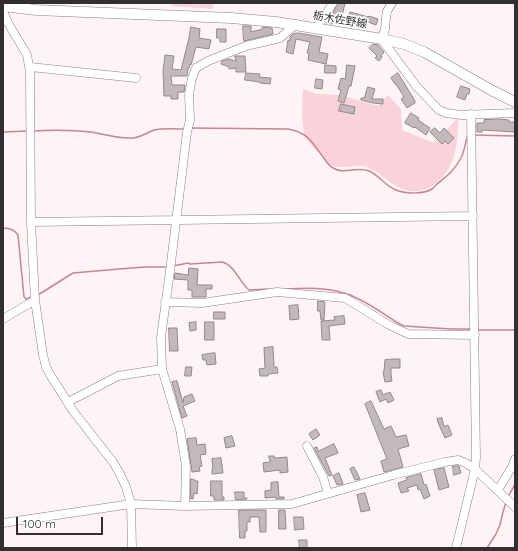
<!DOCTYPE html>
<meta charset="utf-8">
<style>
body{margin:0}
#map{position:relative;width:518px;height:551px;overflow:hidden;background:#fef3f5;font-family:Quicksand,sans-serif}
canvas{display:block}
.frame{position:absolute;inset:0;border:4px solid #332f30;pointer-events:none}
.scale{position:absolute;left:16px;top:517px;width:87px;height:18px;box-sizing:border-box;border:2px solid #332f30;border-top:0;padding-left:5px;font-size:12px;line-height:14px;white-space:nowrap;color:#332f30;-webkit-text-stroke:3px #fff;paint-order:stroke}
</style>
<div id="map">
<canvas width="518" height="551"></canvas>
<div class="frame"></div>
<div class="scale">100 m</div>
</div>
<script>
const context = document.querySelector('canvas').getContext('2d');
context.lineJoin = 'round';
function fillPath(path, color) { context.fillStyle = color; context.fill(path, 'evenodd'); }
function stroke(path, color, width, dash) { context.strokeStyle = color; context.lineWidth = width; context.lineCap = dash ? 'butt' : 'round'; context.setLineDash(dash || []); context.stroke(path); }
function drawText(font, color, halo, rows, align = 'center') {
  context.font = font + ' Quicksand,"Noto Sans JP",sans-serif'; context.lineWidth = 3.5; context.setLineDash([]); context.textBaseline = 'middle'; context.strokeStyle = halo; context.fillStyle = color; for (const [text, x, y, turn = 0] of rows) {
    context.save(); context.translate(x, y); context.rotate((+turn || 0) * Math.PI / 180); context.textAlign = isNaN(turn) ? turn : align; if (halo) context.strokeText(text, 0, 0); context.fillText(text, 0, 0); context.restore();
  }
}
fillPath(new Path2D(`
 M172 3H213V9L172 6Z
 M303 89 317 94 340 95 378 106 388 95 401 109 402 130 434 143 458 118C458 143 456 171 432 186 425 190 415 193 406 190 400 188 392 184 387 180 383 177 378 172 373 170 370 169 367 167 364 166 354 165 343 169 334 166 329 164 326 159 322 156 317 151 310 144 306 138 301 127 302 101 303 89Z`), '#fad2db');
stroke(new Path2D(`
 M191 128 288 129C307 132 312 142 323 157 326 161 328 165 333 168 344 175 357 166 369 171 379 175 385 186 396 190 405 194 424 194 432 189 434 188 435 186 436 185 448 175 453 172 461 158 465 150 465 142 468 135
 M33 131C52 130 72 130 91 132 104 134 118 139 131 138 140 138 146 133 154 130 163 128 175 129 185 129
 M3 132 27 131
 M473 135 515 136
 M3 228C10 228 15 230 18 235L24 297 26 299 32 297
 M173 266 188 263 190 264 222 262C235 265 239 282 249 290L268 289
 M285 289C306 288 327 287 347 294 365 300 382 313 398 323L404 326 451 329H470
 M38 295 73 273 119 269 145 267H167
 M476 330H515
 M508 497 515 484
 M487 548 496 534 500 525 503 512 506 502`), '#c98596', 1.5);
const building = new Path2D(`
 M338 3H345L342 16 351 18 352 16H349L350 12 368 17 369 16 378 19 376 25 360 19 358 27 350 25V23L333 19 332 24 326 23 330 17H331Z
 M243 26H251V32L263 29 262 27 272 28 273 34 244 41Z
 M191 27 200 29 199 38 211 40 209 49 196 47 191 65 190 64 189 68H188L187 76H171L172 85H185L184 92H178V99H171V96H164L163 71 165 55 174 56 172 69 181 70 189 38Z
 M217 29H226V42H220V38H217Z
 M298 33 322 37 319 52 328 54 326 64 308 60 309 53H307L310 42 296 39 293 54 286 52 288 40 290 41V37L293 34Z
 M373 44 378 45 384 52 381 56 382 57 379 61 375 58 377 56 369 48Z
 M235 56H245L246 72H236V68L229 69V67L221 64 222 61 229 59 236 61Z
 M325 65 336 66V73H325Z
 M347 65 355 66 351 86H349L344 103 338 101 341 90 338 89 341 78 345 79Z
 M246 73 260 74 259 77 271 78 270 84 260 83V82L245 80Z
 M398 73 415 101V103L407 108 401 99 404 97 396 84H395L391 78Z
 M316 79 323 80 322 89 315 88Z
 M461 86 470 89 469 94H467L465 100 457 97Z
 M368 87 375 89 372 99H383V104L373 103 361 100V98H364Z
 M341 104 355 107 354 114 339 111Z
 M411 113 419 118 418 120 430 128 426 135 415 127 414 128 405 123Z
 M500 119 509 120V122H515V132L482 130V132H477V123H484V120Z
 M435 128 440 133 444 128 454 138 448 144 445 141 442 144 430 132Z
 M189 268 198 269 197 285H212V289H206V297H192V290H188V280L174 279 175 273 188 275Z
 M318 301 325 302 324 320H321L320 311H318Z
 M298 305 299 319 290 320 289 306Z
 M214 312H225V319H214Z
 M344 316 345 324 329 326 330 340H322L321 321 335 320 334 317Z
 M196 322V330L190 331 189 323Z
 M205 322H214V340H205Z
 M169 328H177L178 351H170Z
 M273 347 274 367H277L278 373 268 374V376H260L259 369 265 368 264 348Z
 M215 353 216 364 207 365 206 360H203L202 355Z
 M393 359H400V368H391V374L392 381 385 382 383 372 384 371 385 360Z
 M186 367H192L191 376H185Z
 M177 381 183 403 184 397 192 394 195 401 183 406 187 416 182 418 172 382Z
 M381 390 383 395 390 392 394 400 388 403 386 399 380 402 376 392Z
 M371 401 384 429 391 426 396 437 406 435 409 446 398 449 403 467 384 472 381 461 387 459 365 404Z
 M442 418 444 427 448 425 452 435 445 438 439 425 437 419Z
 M316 429 320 435 313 440 309 434Z
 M232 436 235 446 226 448 224 438Z
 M196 438 197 445 205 444 206 454 200 455 202 466 199 467 200 471 192 472 187 439Z
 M334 444 338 453 325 458 332 475 329 476 314 448 317 447 318 451Z
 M269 456H274L275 458 287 457 288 472 280 473V470L264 472 263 463 270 462Z
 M221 458 223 473 212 474V469H213L212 459Z
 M453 466H459L461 473 454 475Z
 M354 467 360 479 355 480 350 469Z
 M444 468 449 487 439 490 434 470Z
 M339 473 343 484 337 485 333 476Z
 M421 474 424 485 426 484 430 496 424 499 420 489 418 490 417 485 407 488 409 491 401 493 398 483 407 480 406 478Z
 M191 479 195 480V481H198L197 494 194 493 193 499H191Z
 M211 481H222V497H224V500H214V496H211Z
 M278 482 279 497H284V499H276L275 497 265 498V491L271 490V483Z
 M235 492H244V498H247V499L236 500Z
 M365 493 370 510 361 512 357 495Z
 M239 510H266V532H260L259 517H250V522H247V531H245V538H240Z
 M279 510H285L286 529H279Z
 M294 517H303L304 529 295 530Z
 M299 540H307V548H300Z`);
fillPath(building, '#c3b9bb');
stroke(building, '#93898b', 1);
const minor = new Path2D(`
 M392 3 387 11 386 18 385 29 382 39 385 44 417 87 439 110 446 113 461 115 515 113
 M3 11 8 23 27 55 30 72 31 222 35 300 43 355 46 367 51 376 73 411 113 462 120 474 126 487 131 504 132 548
 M316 28 333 3
 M30 67 136 78
 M31 222 473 216
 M165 302 202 303 277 292 345 298 363 309 389 325 408 334 475 335
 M3 319 35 300
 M68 402 118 376 162 369
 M307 446 323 477 328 493
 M498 490 513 465 515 459
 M185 506 186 466 180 429 162 369 161 337 170 271 187 132 190 120 189 94 192 78 196 68 208 61 246 46 280 38 296 24
 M3 523 131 504 185 506 292 504 393 475 445 462 458 460 466 463 475 469 515 507
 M456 548 475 469 476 458 471 114`);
const major = new Path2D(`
 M3 6 36 10 231 18 276 22 382 39 404 44 424 52 493 91 515 102`);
stroke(minor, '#887f81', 9);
stroke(major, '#887f81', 11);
stroke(minor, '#fff', 8);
stroke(major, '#fff', 10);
drawText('11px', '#332f30', '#fff', [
 ["栃木佐野線",340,20,10]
]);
</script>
